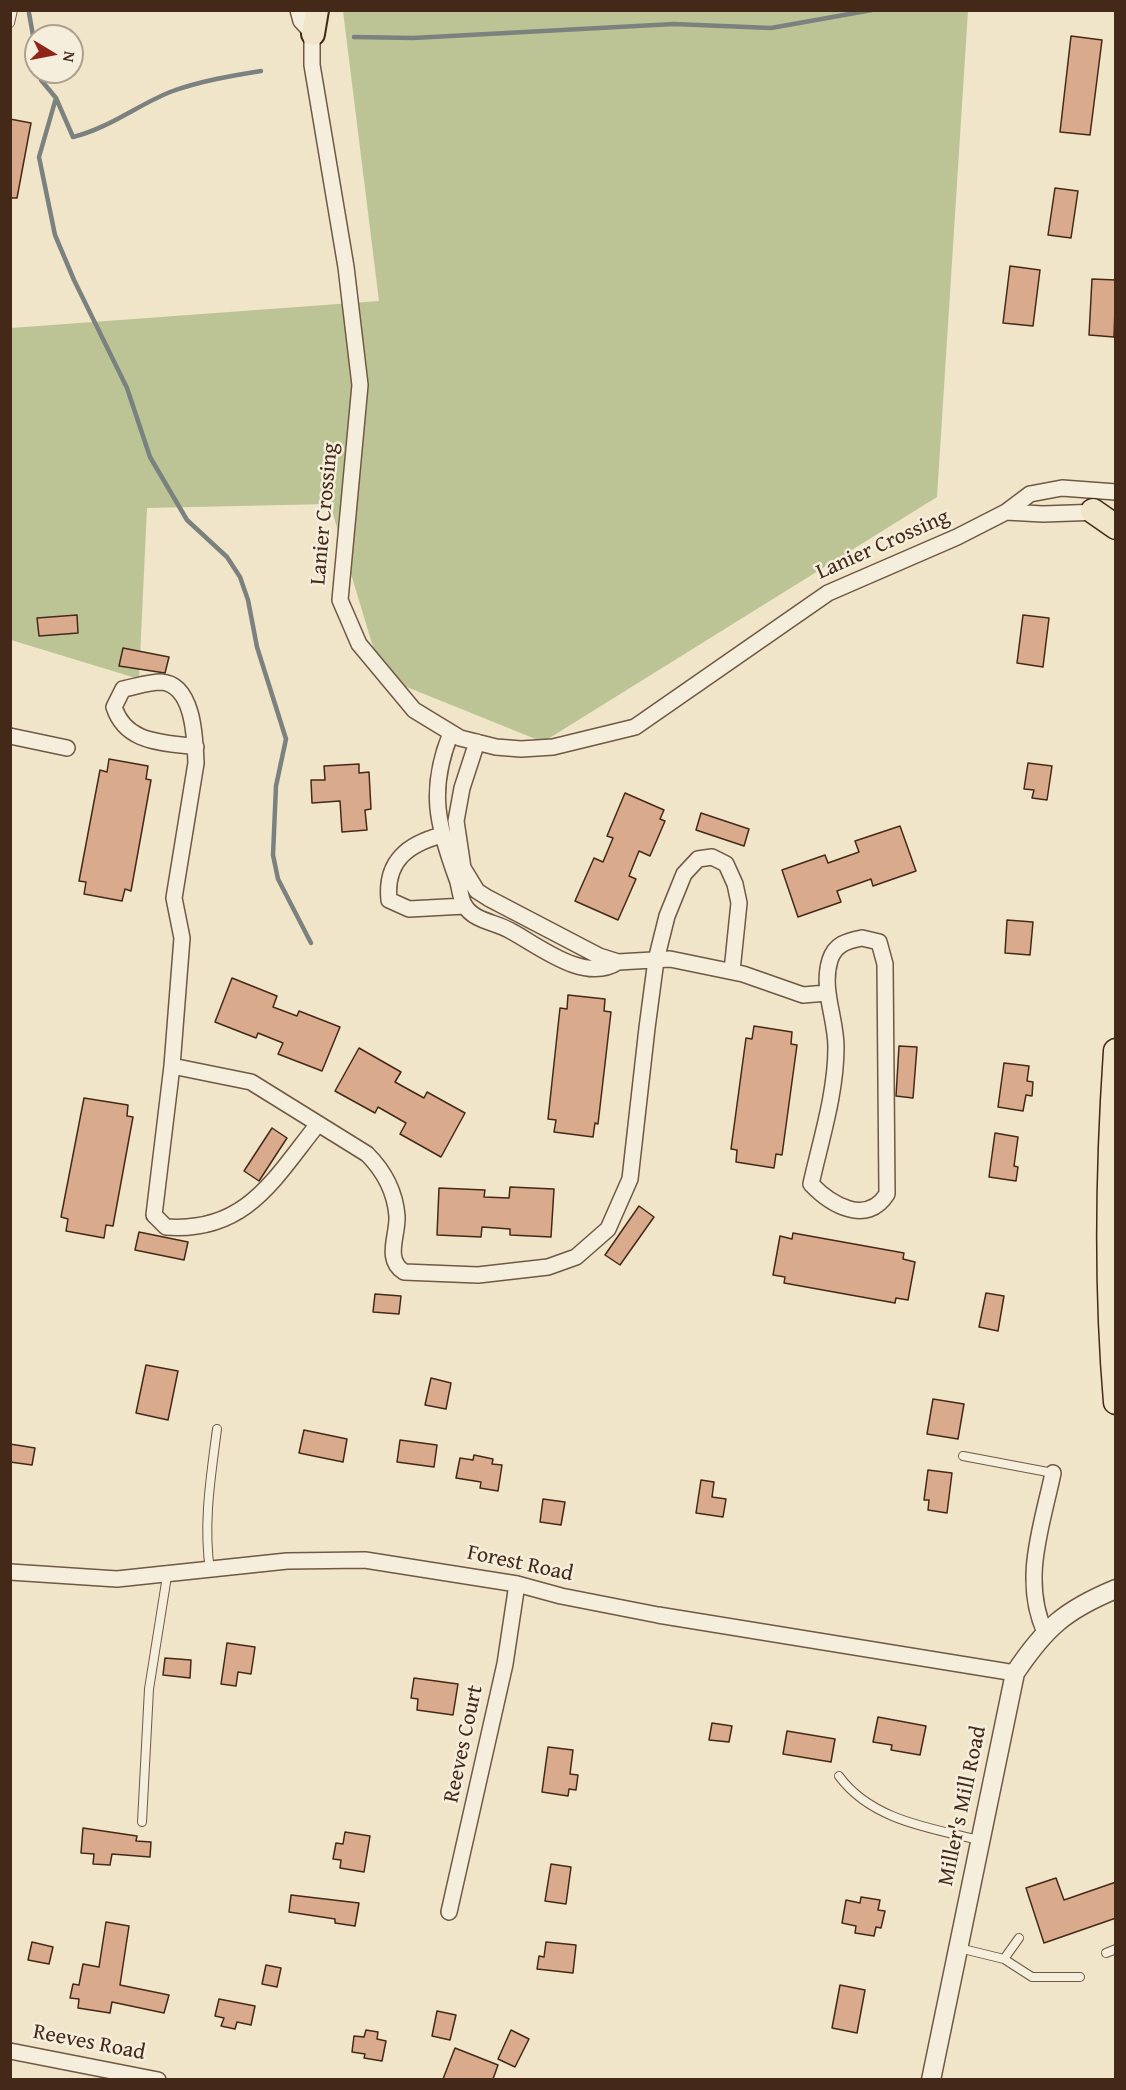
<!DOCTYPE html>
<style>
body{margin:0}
#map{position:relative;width:1126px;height:2090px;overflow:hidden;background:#f0e5c9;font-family:"Gentium Book Plus",serif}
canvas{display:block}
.frame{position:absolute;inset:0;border:12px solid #442918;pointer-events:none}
.north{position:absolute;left:24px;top:24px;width:60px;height:60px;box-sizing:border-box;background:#f5eedc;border:2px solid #ae9f8e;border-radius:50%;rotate:100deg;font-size:16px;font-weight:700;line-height:24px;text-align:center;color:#442918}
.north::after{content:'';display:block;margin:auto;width:21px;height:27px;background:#8f2418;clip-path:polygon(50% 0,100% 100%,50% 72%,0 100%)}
</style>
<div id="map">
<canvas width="1126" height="2090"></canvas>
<div class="frame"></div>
<div class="north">N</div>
</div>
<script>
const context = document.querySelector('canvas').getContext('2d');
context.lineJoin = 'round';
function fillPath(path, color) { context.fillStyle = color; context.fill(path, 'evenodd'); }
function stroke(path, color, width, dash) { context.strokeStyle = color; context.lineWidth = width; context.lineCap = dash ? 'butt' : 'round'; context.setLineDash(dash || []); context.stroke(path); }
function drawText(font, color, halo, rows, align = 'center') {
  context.font = font + ' "Gentium Book Plus",serif'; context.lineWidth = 5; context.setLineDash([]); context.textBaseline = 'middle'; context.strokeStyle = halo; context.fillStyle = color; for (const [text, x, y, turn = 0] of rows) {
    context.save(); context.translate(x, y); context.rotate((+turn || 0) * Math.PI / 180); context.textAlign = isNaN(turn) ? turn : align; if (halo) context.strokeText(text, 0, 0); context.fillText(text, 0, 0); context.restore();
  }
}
fillPath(new Path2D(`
 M343 11H968L937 497 543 742 382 677 330 504 147 508 139 679 11 640V328L379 301Z`), '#bcc495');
stroke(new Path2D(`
 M29 13 36 52
 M354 37 413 38 674 24 771 28 872 10
 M40 72 41 80 56 98 73 137C109 128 136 106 170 92 200 81 230 76 261 71
 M56 98 39 157 55 235 74 280 127 388 150 457 187 520 227 557 240 577 248 600 257 647 286 739 276 786 273 855 278 879 311 943`), '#7b817e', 4.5);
const building = new Path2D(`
 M1071 36 1102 40 1090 135 1060 132Z
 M10 119 31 123 17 198H10Z
 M1055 188 1078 191 1071 238 1048 235Z
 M1010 266 1040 270 1033 326 1003 323Z
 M1092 279 1116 280 1114 337 1089 335Z
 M77 615 78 633 39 636 37 618Z
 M1023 615 1049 618 1043 667 1017 663Z
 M123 648 169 657 165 673 119 666Z
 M109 759 148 766 146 779 151 780 131 891 125 889 122 901 84 894 86 882 79 881 100 770 107 772Z
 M1028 763 1052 766 1047 800 1032 798 1034 790 1024 789Z
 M359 764V773L369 772 371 809 365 810 367 830 342 832 340 801 312 803 311 780H325L324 766Z
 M625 793 664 810 660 819 665 821 650 856 639 851 629 876 636 879 618 920 575 901 594 858 603 862 613 838 607 836Z
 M701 813 749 829 744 846 696 830Z
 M900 826 916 871 873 886 871 879 837 891 841 902 798 917 782 870 825 855 828 863 859 852 855 841Z
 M1007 920 1033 922 1030 955 1005 953Z
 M232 978 277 996 273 1007 297 1016 299 1011 340 1027 322 1071 278 1054 283 1043 258 1033 256 1038 215 1022Z
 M568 995 605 999 604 1011 611 1012 598 1124 595 1123 593 1137 554 1132 556 1120 548 1119 560 1008 567 1009Z
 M754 1026 792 1032 791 1044 797 1045 782 1155 776 1154 774 1168 736 1162 737 1150 731 1149 746 1038 752 1039Z
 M899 1046 917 1047 913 1098 896 1096Z
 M359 1048 401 1072 395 1082 424 1098 427 1092 465 1113 441 1157 400 1134 406 1123 378 1107 375 1113 335 1091Z
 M1004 1063 1029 1066 1027 1081 1033 1082 1032 1096 1026 1095 1023 1111 998 1107Z
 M84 1098 128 1105 127 1116 133 1117 113 1226 106 1225 104 1238 66 1231 68 1219 61 1217Z
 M272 1128 287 1138 259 1181 244 1171Z
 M995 1133 1018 1137 1014 1166 1018 1167 1016 1181 989 1177Z
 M510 1187 554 1189 551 1237 510 1235V1229L482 1227 481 1237 437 1235 439 1188 485 1190 484 1197 509 1198Z
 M639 1206 654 1217 620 1265 605 1255Z
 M139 1232 188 1242 184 1260 135 1250Z
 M793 1233 904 1253 903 1259 915 1262 908 1300 896 1298 895 1303 784 1283 785 1277 773 1275 780 1236 792 1239Z
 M986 1293 1004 1296 998 1331 979 1327Z
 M375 1294 401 1296 399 1314 373 1312Z
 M146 1365 178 1371 168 1420 136 1413Z
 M431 1378 451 1383 446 1409 425 1405Z
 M933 1399 964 1404 958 1439 927 1434Z
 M304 1430 347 1439 343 1462 299 1453Z
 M400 1440 437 1445 434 1467 397 1462Z
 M10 1444 35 1448 32 1465 10 1462Z
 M474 1455 493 1459 492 1464 502 1465 498 1491 480 1488 481 1482 456 1478 460 1458 473 1460Z
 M928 1470 952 1473 947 1513 928 1510 929 1500H924Z
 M701 1480 714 1482 712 1497 726 1499 723 1517 696 1513Z
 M543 1499 565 1502 561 1525 540 1522Z
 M227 1643 255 1647 251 1674 238 1672 236 1686 221 1684Z
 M165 1658 191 1660 190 1678 163 1675Z
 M414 1678 458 1684 453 1715 417 1710 418 1699 411 1698Z
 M878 1717 926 1726 920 1755 891 1750 892 1745 873 1742Z
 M712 1723 732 1726 729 1742 709 1740Z
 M787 1731 835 1739 831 1762 783 1754Z
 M548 1747 573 1750 570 1774 578 1775 576 1790 569 1789 568 1796 542 1792Z
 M83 1828 137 1836 136 1841 151 1842 150 1857 112 1854 110 1865 93 1864 94 1854 81 1853Z
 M345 1832 370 1836 364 1872 340 1868 341 1860 333 1859 336 1843 343 1844Z
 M551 1864 571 1867 566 1904 545 1901Z
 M1056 1878 1064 1900 1116 1882V1918L1044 1943 1026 1888Z
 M291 1895 359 1903 355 1926 335 1923V1919L289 1912Z
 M861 1897 880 1900 878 1910 885 1911 881 1928 876 1927 874 1936 855 1933 856 1926 842 1923 846 1900 860 1903Z
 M106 1922 129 1926 120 1985 169 1995 164 2013 112 2002 110 2013 78 2008 79 1999 70 1998 73 1984 79 1985 83 1964 99 1967Z
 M32 1942 53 1947 49 1964 28 1960Z
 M546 1942 576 1945 573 1973 537 1969 539 1956 544 1957Z
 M266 1965 281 1968 277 1987 262 1984Z
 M840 1985 865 1990 857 2033 832 2028Z
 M219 1999 255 2006 251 2025 237 2022 235 2029 221 2026 224 2018 215 2016Z
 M437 2011 456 2015 450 2040 432 2036Z
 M366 2030 378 2032 377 2039 386 2041 382 2061 364 2058 365 2054 352 2052 354 2036 364 2037Z
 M511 2030 529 2039 515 2067 498 2059Z
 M455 2048 498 2065 493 2079H443Z`);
fillPath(building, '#daaa8c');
stroke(building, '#442918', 1.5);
const service = new Path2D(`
 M10 23 13 10
 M963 1456 1053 1473
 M210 1571C203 1522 211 1476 217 1429
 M839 1776C871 1820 930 1828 979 1840
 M142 1822 149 1689 167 1576
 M959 1948 1004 1959 1032 1977H1080
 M1106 1953 1116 1949
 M1004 1959 1019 1938`);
const minor = new Path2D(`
 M298 10 301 21 313 34
 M312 25V65L346 267 360 385 340 600 359 644 414 710 460 738 496 747 521 749 553 747 635 727 828 593 957 537 1006 512 1030 494 1062 488 1116 492
 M1006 512 1043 514 1101 512
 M451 733C428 789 437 825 457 879 460 887 460 899 465 906 474 921 495 922 509 930 538 945 584 984 618 962
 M10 736 67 748
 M477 742 462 788 456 821 463 868 477 891 488 898 599 956 618 962 670 959 743 974 803 995 827 993
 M196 747C163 742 126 744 114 707L123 689C134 687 149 682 161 682 194 684 195 739 196 763L174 898 182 938 172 1066 154 1215 166 1227C246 1233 274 1179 318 1124
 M442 835C408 844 385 861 389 900L409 909 465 906
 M862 938 879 942 885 964 887 1194C867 1226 831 1205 811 1184 821 1139 836 1093 836 1047 836 1018 821 989 830 960 835 944 847 941 862 938Z
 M172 1066 251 1082 367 1154C384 1171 395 1191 397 1216 398 1236 384 1259 404 1272L478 1275 548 1267 576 1257 608 1229 630 1179 647 1028 656 960 667 916 684 874 698 859 712 857 726 864 735 884 739 903 732 971
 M10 1572 117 1579 287 1561 365 1560 517 1584 561 1596 658 1615 1015 1673
 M1045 1632C1021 1580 1042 1526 1053 1473
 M449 1912 505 1664 517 1584
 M10 2051 158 2080`);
const tertiary = new Path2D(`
 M931 2080 1015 1673C1045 1628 1065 1610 1116 1589`);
const primary = new Path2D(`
 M313 34 317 10`);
const trunk = new Path2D(`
 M1093 511 1116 527
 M1116 1051C1108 1169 1106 1285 1116 1402`);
stroke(service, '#6f5844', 10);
stroke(minor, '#6f5844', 18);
stroke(tertiary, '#6f5844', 21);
stroke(primary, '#442918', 26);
stroke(trunk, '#442918', 27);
stroke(service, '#f5eedc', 8);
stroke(minor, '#f5eedc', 15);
stroke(tertiary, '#f5eedc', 18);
stroke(primary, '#f0e5c9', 22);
stroke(trunk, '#f0e5c9', 24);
drawText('22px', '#442918', '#f5eedc', [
 ["Lanier Crossing",325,514,-85],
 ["Lanier Crossing",883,545,-24],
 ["Forest Road",520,1564,12],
 ["Reeves Court",464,1744,-78],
 ["Miller's Mill Road",963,1806,-78],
 ["Reeves Road",89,2043,11]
]);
</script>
